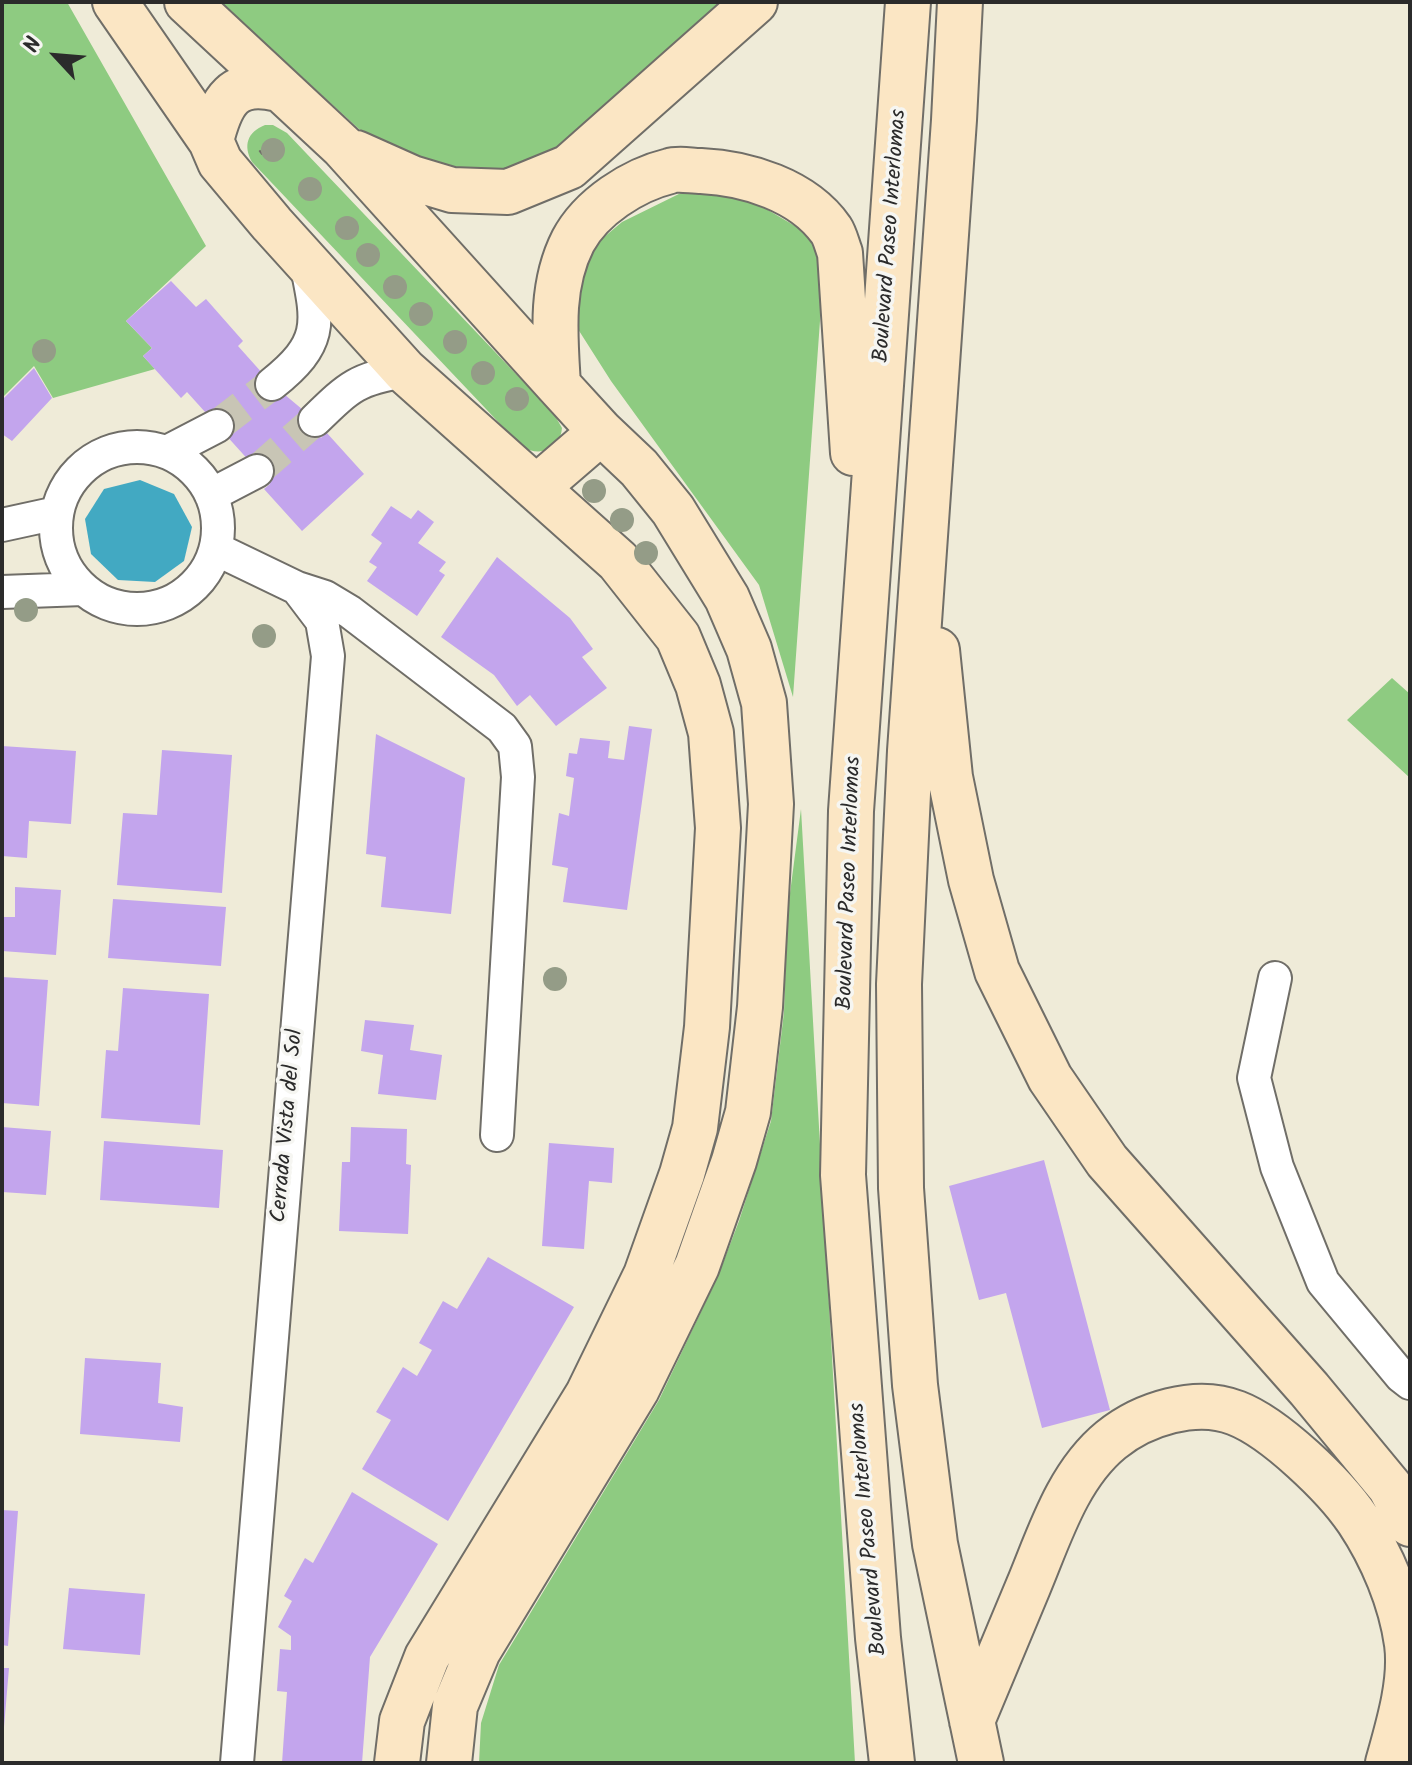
<!DOCTYPE html>
<style>
body{margin:0}
#map{position:relative;width:1412px;height:1765px;overflow:hidden;background:#efebd8;font-family:Kalam,sans-serif}
canvas{display:block}
.frame{position:absolute;inset:0;border:4px solid #2b2b2b;pointer-events:none}
.north{position:absolute;left:16px;top:16px;width:80px;height:80px;-webkit-text-stroke:6px #f6f6f2;paint-order:stroke;rotate:296deg;font-size:22px;font-weight:700;line-height:32px;text-align:center;color:#2b2b2b}
.north::after{content:'';display:block;margin:auto;width:28px;height:36px;background:#2b2b2b;clip-path:polygon(50% 0,100% 100%,50% 72%,0 100%)}
</style>
<div id="map">
<canvas width="1412" height="1765"></canvas>
<div class="frame"></div>
<div class="north">N</div>
</div>
<script>
const context = document.querySelector('canvas').getContext('2d');
context.lineJoin = 'round';
function fillPath(path, color) { context.fillStyle = color; context.fill(path, 'evenodd'); }
function stroke(path, color, width, dash) { context.strokeStyle = color; context.lineWidth = width; context.lineCap = dash ? 'butt' : 'round'; context.setLineDash(dash || []); context.stroke(path); }
function drawText(font, color, halo, rows, align = 'center') {
  context.font = font + ' Kalam,sans-serif'; context.lineWidth = 7; context.setLineDash([]); context.textBaseline = 'middle'; context.strokeStyle = halo; context.fillStyle = color; for (const [text, x, y, turn = 0] of rows) {
    context.save(); context.translate(x, y); context.rotate((+turn || 0) * Math.PI / 180); context.textAlign = isNaN(turn) ? turn : align; if (halo) context.strokeText(text, 0, 0); context.fillText(text, 0, 0); context.restore();
  }
}
fillPath(new Path2D(`
 M2 2H67L206 246 126 321 152 348 143 356 155 369 53 398 34 366 2 398Z
 M220 2H736L560 158 507 180 415 168 360 130Z
 M265 125H273L287 133 554 414 562 428C560 450 540 457 522 447L252 162C243 146 247 132 265 125Z
 M687 190H734L812 236 823 279 793 697 759 585 611 381 576 326 578 279 597 243 622 222Z
 M1392 678 1410 694V778L1347 720Z
 M801 809 855 1763H479L481 1723 499 1665 659 1400 718 1276 739 1221 771 1121 784 1012 787 916Z`), '#8ecb81');
fillPath(new Path2D(`
 M140 480 174 494 192 527 184 561 155 582 118 580 91 554 85 519 104 489Z`), '#42a9c2');
fillPath(new Path2D(`
 M171 281 196 307 206 299 243 341 238 346 272 384 315 420 321 438 326 432 364 474 302 531 264 489 270 484 187 392 181 398 143 356 152 348 126 321Z
 M34 368 52 398 12 441 2 434V400Z
 M391 506 411 519 418 510 434 522 418 543 446 562 439 571 445 575 417 616 367 581 377 567 369 562 382 543 371 535Z
 M497 557 570 618 593 649 582 657 607 688 556 726 530 695 517 706 494 675 441 637Z
 M629 726 652 729 627 910 563 902 568 868 552 865 559 813 569 816 574 778 566 776 569 753 577 754 580 738 610 741 608 758 624 760Z
 M376 734 465 778 451 914 381 907 386 857 366 854Z
 M2 746 76 751 71 824 29 821 27 858 2 856Z
 M162 750 232 755 222 893 117 885 123 813 157 815Z
 M15 887 61 890 56 955 2 951V917H15Z
 M113 899 226 907 221 966 108 958Z
 M2 977 48 980 39 1106 2 1103Z
 M123 988 209 994 200 1125 101 1118 106 1050 118 1051Z
 M365 1020 414 1025 410 1050 442 1055 436 1100 378 1094 383 1055 361 1051Z
 M2 1127 51 1131 46 1195 2 1192Z
 M351 1127 407 1129 406 1164 411 1165 408 1234 339 1231 342 1162H350Z
 M104 1141 223 1150 219 1208 100 1200Z
 M549 1143 614 1148 612 1183 589 1181 584 1249 542 1246Z
 M1044 1160 1110 1410 1042 1428 1006 1293 979 1300 949 1186Z
 M488 1257 574 1307 448 1521 362 1469 391 1420 376 1412 403 1367 417 1376 432 1350 419 1343 443 1301 457 1309Z
 M85 1358 161 1363 158 1403 183 1407 180 1442 80 1434Z
 M352 1492 438 1544 370 1657 362 1763H282L287 1692 277 1691 280 1649 291 1650V1636L278 1627 292 1601 284 1596 305 1558 313 1563Z
 M2 1510 18 1511 8 1646 2 1645Z
 M69 1588 145 1594 140 1655 63 1649Z
 M2 1668H9L4 1727H2Z`), '#c3a5ed');
stroke(new Path2D(`
 M217 426 272 384
 M257 471 315 420`), '#c8c5b5', 32, [32, 16]);
const minor = new Path2D(`
 M272 384C325 342 318 322 306 262
 M315 420C350 386 357 379 405 371
 M56 528a81 81 0 1 1 162 0a81 81 0 1 1-162 0Z
 M167 452 217 426
 M211 495 257 471
 M2 525 57 513
 M216 549 297 588 322 621 328 656 237 1763
 M297 588 325 597 350 612 502 728 515 746 518 777 497 1135
 M2 592 83 589
 M1275 978 1254 1078 1277 1167 1323 1282 1401 1376 1410 1383`);
const secondary = new Path2D(`
 M115 2 211 141 220 162 272 224 405 371 618 561 678 637 698 685 711 733 718 828 707 1027 695 1128 682 1174 646 1275 588 1394 427 1657 402 1721 397 1763
 M187 2 343 147 558 385 601 432 639 468 673 510 727 598 749 649 764 703 771 804 760 1007 748 1112 734 1161 697 1266 637 1389 478 1651 455 1706 449 1763
 M960 2 954 120 910 751 899 984 901 1188 915 1385 935 1544 981 1763
 M211 141C221 101 233 78 278 89
 M356 153 412 178 452 190 508 192 569 167 755 2
 M558 385C555 336 550 286 573 241 591 207 633 180 670 171 679 168 691 171 701 171 746 173 803 190 831 230 835 236 837 245 840 253L853 453
 M536 488 601 432
 M937 650 950 777 971 880 997 971 1050 1078 1107 1161 1309 1389 1390 1487 1410 1524
 M972 1721C990 1677 1009 1632 1028 1587 1049 1537 1067 1476 1111 1440 1143 1414 1196 1397 1236 1413 1275 1428 1335 1486 1358 1520 1382 1556 1401 1601 1407 1644 1412 1682 1398 1727 1388 1763
 M892 1763 878 1638 843 1175 851 811 908 2`);
stroke(minor, '#706e68', 36);
stroke(secondary, '#706e68', 48);
stroke(new Path2D(`
 M260 153 278 140`), '#706e68', 5, [2, 6]);
stroke(minor, '#fff', 32);
stroke(secondary, '#fbe6c4', 44);
context.fillStyle = '#949c87';
for (const [x, y] of [
 [273,150],
 [310,189],
 [347,228],
 [368,255],
 [395,287],
 [421,314],
 [455,342],
 [44,351],
 [483,373],
 [517,399],
 [594,491],
 [622,520],
 [646,553],
 [26,610],
 [264,636],
 [555,979]
]) { context.beginPath(); context.arc(x, y, 12, 0, 2 * Math.PI); context.fill(); }
drawText('22px', '#2b2b2b', '#f6f6f2', [
 ["Boulevard Paseo Interlomas",892,236,-86],
 ["Boulevard Paseo Interlomas",851,883,-88],
 ["Cerrada Vista del Sol",289,1126,-85],
 ["Boulevard Paseo Interlomas",870,1529,-95]
]);
</script>
